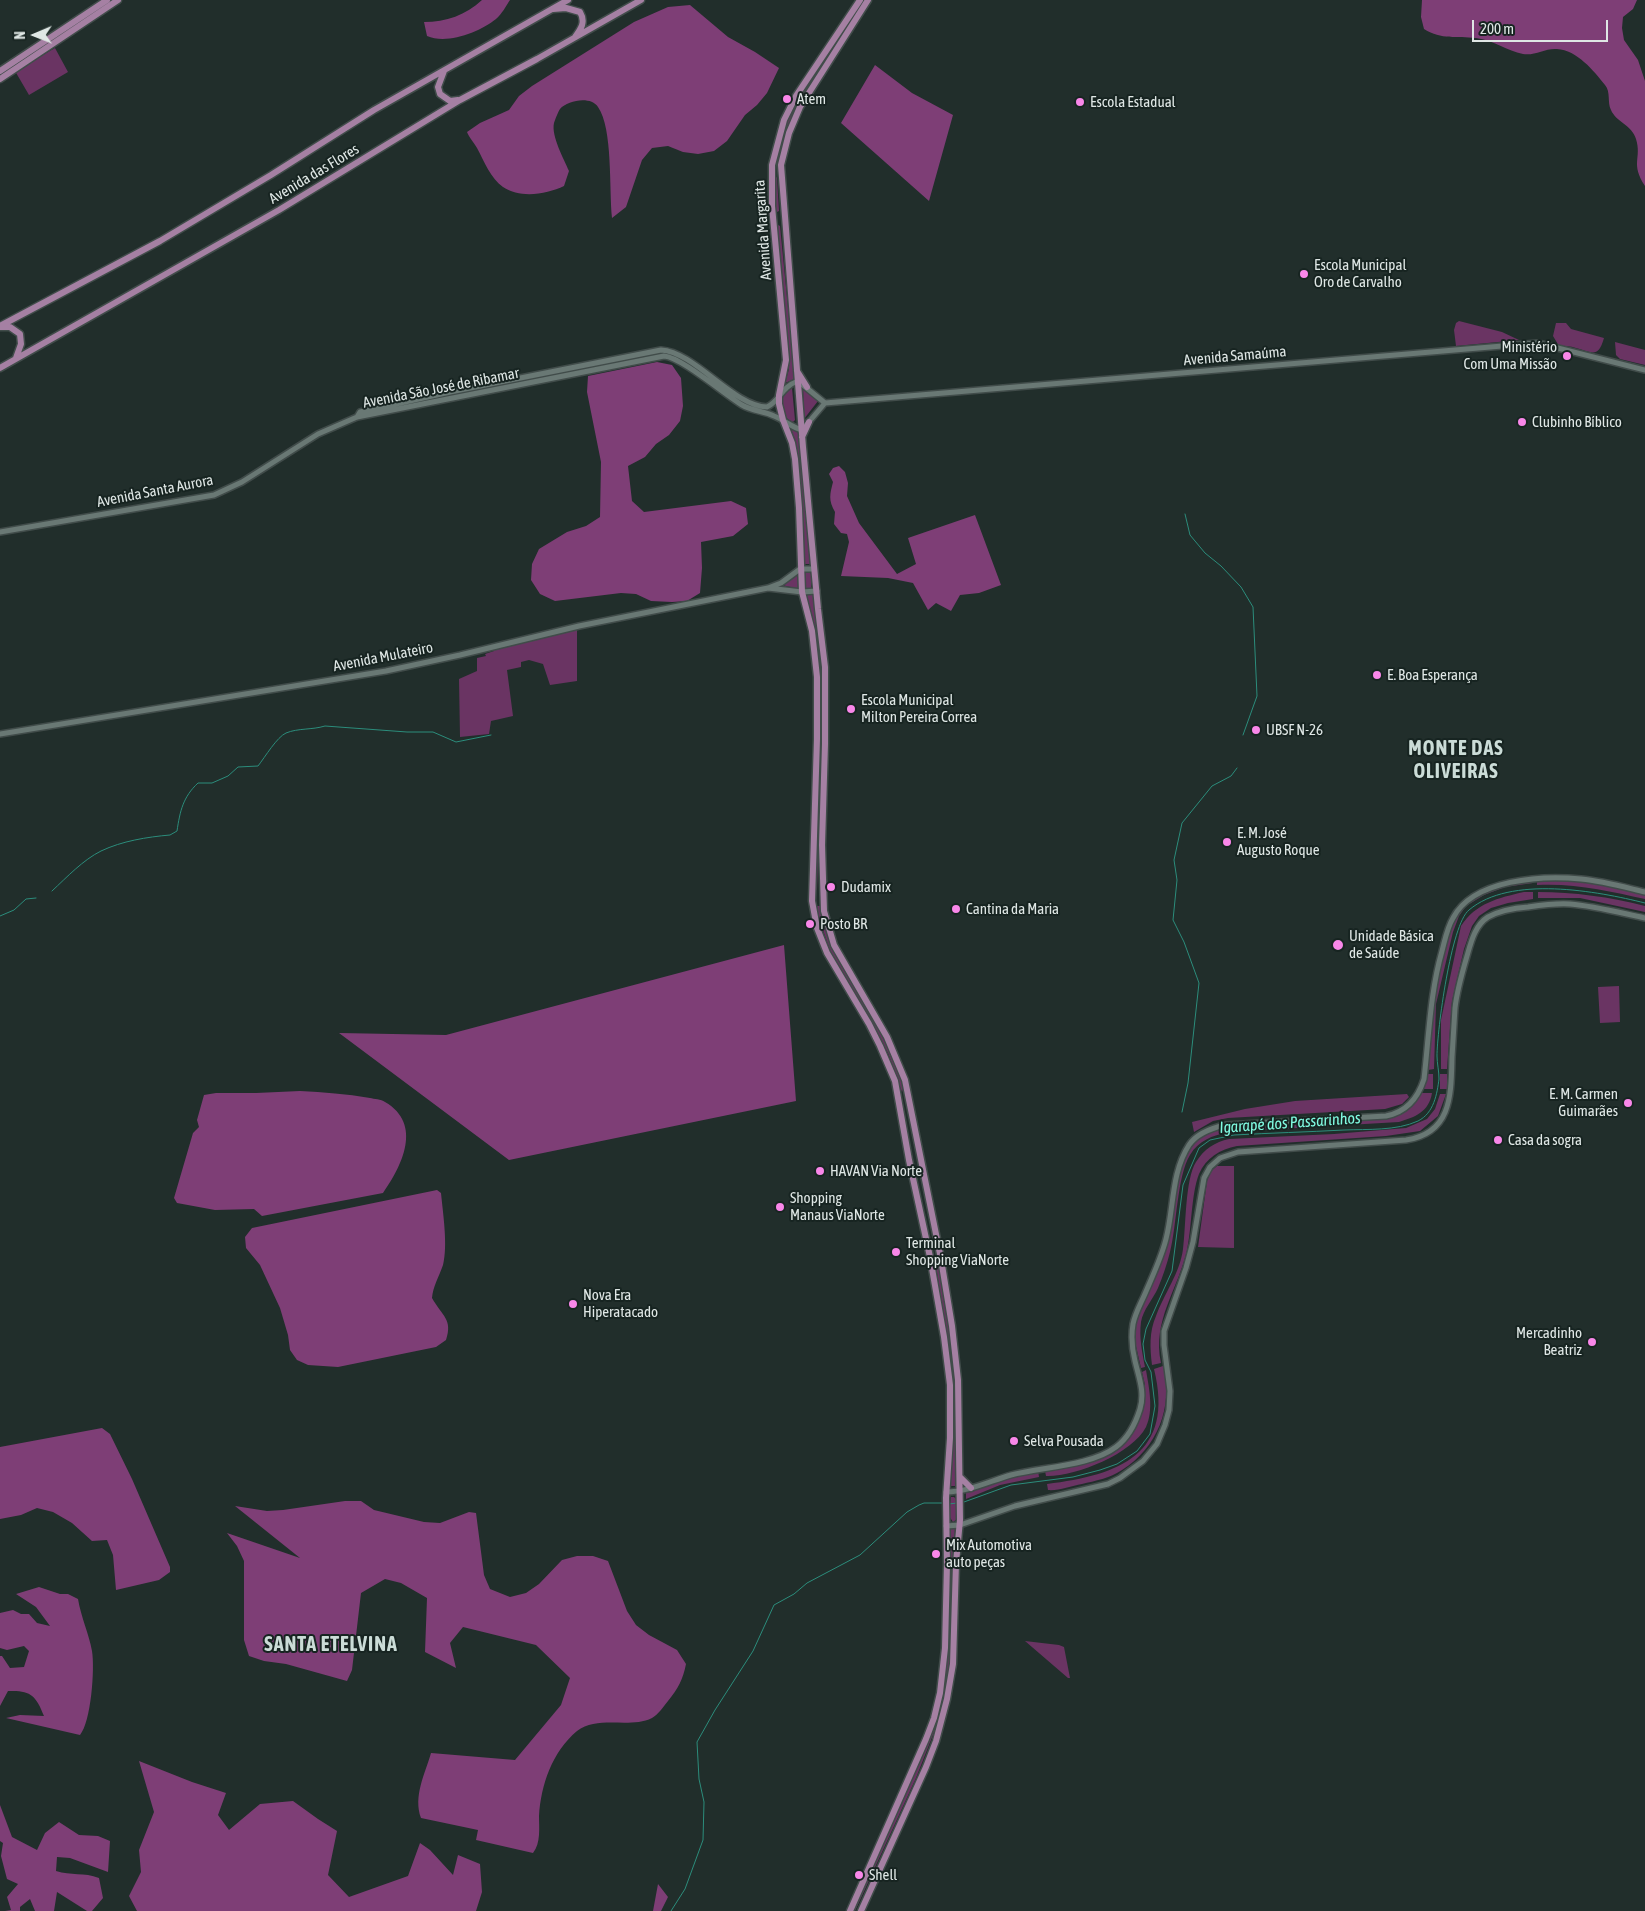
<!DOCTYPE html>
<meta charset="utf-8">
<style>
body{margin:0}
#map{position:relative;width:1645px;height:1911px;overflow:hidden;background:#212e2b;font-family:"Asap Condensed",sans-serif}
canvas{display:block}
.north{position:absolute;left:10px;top:10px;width:50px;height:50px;-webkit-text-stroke:4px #172421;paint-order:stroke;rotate:269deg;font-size:14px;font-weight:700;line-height:20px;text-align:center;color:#dfe7e5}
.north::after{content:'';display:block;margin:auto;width:18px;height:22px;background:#dfe7e5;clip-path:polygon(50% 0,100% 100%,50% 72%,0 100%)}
.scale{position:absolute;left:1472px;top:20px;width:136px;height:22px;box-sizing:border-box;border:2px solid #dfe7e5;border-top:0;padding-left:6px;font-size:15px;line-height:18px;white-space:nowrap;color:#dfe7e5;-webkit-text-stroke:4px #172421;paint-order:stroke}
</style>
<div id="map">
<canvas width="1645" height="1911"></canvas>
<div class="north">N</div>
<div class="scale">200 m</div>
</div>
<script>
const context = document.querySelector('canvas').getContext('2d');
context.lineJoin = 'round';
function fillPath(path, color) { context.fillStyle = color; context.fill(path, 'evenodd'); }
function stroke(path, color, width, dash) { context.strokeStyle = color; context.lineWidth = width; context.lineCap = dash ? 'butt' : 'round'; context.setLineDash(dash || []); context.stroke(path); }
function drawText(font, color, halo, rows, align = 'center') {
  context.font = font + ' "Asap Condensed",sans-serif'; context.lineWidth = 4; context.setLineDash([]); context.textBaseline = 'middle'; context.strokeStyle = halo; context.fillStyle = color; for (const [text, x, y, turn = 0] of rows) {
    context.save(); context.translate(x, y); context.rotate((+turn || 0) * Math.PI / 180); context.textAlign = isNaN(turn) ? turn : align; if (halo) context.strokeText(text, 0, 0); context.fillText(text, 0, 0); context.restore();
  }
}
fillPath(new Path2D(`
 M861 0H866L801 100 785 131 779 159 777 160 776 159 782 130 798 97Z
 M55 48 68 72 29 95 15 71Z
 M775 175 777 178 779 211 777 212H775L773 177Z
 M778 225 780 226 795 379 785 383 789 369V362L776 226Z
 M1459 321 1502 332 1519 340 1456 346 1454 330 1456 323Z
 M1556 323H1566L1571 329 1604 338C1598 359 1592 352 1576 348 1570 346 1565 346 1559 346L1553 336Z
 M1615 342 1645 350V365L1620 359 1616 355Z
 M803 386 818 401 804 419Z
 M791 387 792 388 795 420 793 422C781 417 782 407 781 395Z
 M791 428 798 431 810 564H802L799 482 795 443Z
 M808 570 811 574V590H806L804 573 805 571Z
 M798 574 799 589 782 585 783 583Z
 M806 593H814L822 667 823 702 817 890 815 889V631Z
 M577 629V681L550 685 543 664 529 660 521 662V667L507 670 513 716 491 721 489 734 460 737 459 679 477 671V658L486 656 485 654 494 651V648Z
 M1537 879H1573L1645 893V899C1609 891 1575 883 1537 885Z
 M1533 880V883L1505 887 1484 895 1466 906 1459 916 1453 932 1436 1004 1434 1069 1428 1070 1434 993 1450 925 1465 902 1489 889Z
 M1524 892H1533V899L1508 903 1491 908 1479 916 1472 926 1464 949 1452 1001 1447 1069H1441V1020L1461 926C1476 903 1498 898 1524 892Z
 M1538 892C1574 892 1610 897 1645 906V912L1580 898H1538Z
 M817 906H820L835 954 890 1047 904 1087 902 1092 888 1053 832 957 819 918Z
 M1619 986 1620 1022 1600 1023 1598 987Z
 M1427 1074H1433V1089H1422Z
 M1440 1074H1447V1089H1440Z
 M1420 1093H1432C1429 1112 1415 1117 1399 1122L1228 1132C1212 1136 1199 1140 1190 1155 1177 1176 1177 1225 1170 1252 1167 1264 1163 1276 1158 1288 1153 1299 1143 1310 1141 1322 1139 1338 1142 1351 1145 1367L1141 1368 1135 1342 1136 1321 1165 1249 1171 1225 1182 1164 1193 1143 1198 1139 1214 1130 1227 1126 1386 1117C1401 1111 1412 1108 1420 1093Z
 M1407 1094 1409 1097 1402 1104 1385 1109 1228 1118 1213 1121 1194 1132 1192 1122 1245 1109 1295 1101Z
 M1440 1094H1446L1438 1116 1420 1131 1386 1136 1237 1146C1220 1149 1206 1158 1199 1174 1191 1195 1192 1227 1187 1250 1178 1290 1152 1320 1161 1363L1152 1365C1150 1348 1149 1332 1156 1316 1164 1294 1180 1273 1183 1249 1186 1227 1185 1179 1196 1162 1204 1149 1215 1142 1229 1139L1334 1134 1406 1128 1427 1119 1435 1109Z
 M1217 1166H1234V1248L1198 1247 1207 1181 1211 1171Z
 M936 1266H939L953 1355 956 1397V1486H950L952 1397 949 1353Z
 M1163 1366C1174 1407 1157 1448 1122 1470 1110 1478 1095 1481 1082 1484 1071 1486 1058 1491 1048 1490L1047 1484C1120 1475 1175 1454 1154 1369Z
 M1146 1370C1149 1388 1154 1410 1146 1427 1132 1454 1075 1477 1046 1476L1045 1471 1096 1458 1127 1437 1143 1404 1145 1385 1142 1372Z
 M1038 1470 1039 1477 1000 1485 966 1499V1492Z
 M951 1497H954L957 1500V1519L953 1522 949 1516Z
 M948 1526H955L951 1650 949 1674 940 1717 916 1778 855 1911H851L917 1767 931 1734 940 1702Z
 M1025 1641 1059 1645 1064 1647 1070 1678H1068Z`), '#6a3463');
fillPath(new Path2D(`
 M482 0H510C506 6 502 14 496 19 480 32 447 45 427 36L424 22C446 22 466 15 482 0Z
 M1422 0H1637L1633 9 1623 17 1622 28 1624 40 1638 60 1645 81V186C1630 163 1642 159 1636 139 1632 125 1616 122 1611 110 1607 102 1611 92 1605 85 1594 71 1577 50 1557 49 1545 48 1535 56 1523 54 1507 51 1494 40 1476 38 1456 36 1442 40 1424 29L1421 17Z
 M690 5 728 37 755 52 779 68 767 93 757 105 745 115 727 141 714 151 698 154 683 152 668 146 652 148 642 160 626 207 612 218C609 190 613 128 598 107 591 96 568 100 560 109 558 112 555 120 554 123 551 136 564 159 569 171L564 186C547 194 521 199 503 187 491 179 484 161 477 148 474 143 469 137 467 132L480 123 509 110 519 96 532 86 634 22 668 7Z
 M875 65 912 93 953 115 929 201 841 123Z
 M657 362 672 365 681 378 683 406 680 421 669 435 656 444 645 457 628 466 632 501 644 512 731 501 746 508 748 524 733 536 701 542 702 568 700 593 687 601 672 602 651 601 636 594 621 593 555 601 540 594 531 580 532 564 539 549 567 532 586 526 600 517 601 462 587 392 588 376Z
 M839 466 845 472 848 483 847 496 859 523 897 574 916 564 908 538 975 515 1001 585 979 593 960 595 951 611 936 603 928 610 913 583 888 578 841 576 849 542 847 534 841 533 834 524 835 512C828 500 830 494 833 482L829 474 833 468Z
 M784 945 796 1101 509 1160 339 1033 446 1035Z
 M300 1091C324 1092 346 1094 370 1098 374 1099 381 1099 385 1102 423 1124 402 1166 383 1193L262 1216 254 1209 215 1210 177 1203 174 1198 193 1133 199 1127 197 1120 204 1095 216 1093H256Z
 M437 1190 441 1193C443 1214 448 1245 443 1265 439 1277 433 1286 432 1298 442 1316 453 1319 446 1340L436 1347 338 1367 308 1365 297 1360 290 1350 288 1335 280 1308 260 1265 246 1248 245 1237 252 1228Z
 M102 1428 110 1434 132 1479 170 1567V1572L159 1580 116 1590 113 1555 107 1540 92 1541 72 1523 53 1512 37 1508 21 1515 0 1519V1447Z
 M345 1501H361L374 1510 424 1522 440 1523 469 1512 476 1513 484 1575 490 1589 510 1597 526 1593 539 1584 562 1560 577 1556H593L608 1561 627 1611 636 1625 649 1635 677 1650 686 1664C683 1679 678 1689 668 1701 664 1706 658 1715 652 1718 630 1729 598 1715 577 1731 552 1752 541 1785 539 1816 539 1828 541 1843 533 1853L476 1840 478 1830 421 1818C413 1796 425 1774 431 1753L515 1760 561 1705 570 1678 536 1645 463 1627 450 1643 456 1668 425 1652 427 1598 401 1583 385 1579 361 1593 352 1670 347 1681 286 1664 264 1661 249 1656 244 1640V1561L237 1546 227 1533 300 1558 235 1506 267 1511 283 1510Z
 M39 1587 60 1594H68L78 1599C81 1617 89 1634 92 1651 95 1669 91 1722 80 1735L6 1718 20 1715 44 1716C36 1695 30 1690 8 1691L0 1706V1656H2L10 1668 24 1667 29 1651 24 1646 7 1650 0 1648V1613L13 1610 21 1614H29L37 1623 50 1626 36 1607 16 1594Z
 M139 1761 192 1782 226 1793 218 1815 229 1830 260 1804 293 1801 318 1819 337 1831 328 1875 349 1897 408 1876 420 1843 430 1850 453 1875 458 1855 480 1864 482 1892 476 1911H137L129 1896 141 1872 139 1850 154 1812Z
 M0 1805 12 1837 37 1850 45 1833 59 1822 79 1835 98 1836 110 1841 108 1872 70 1858 57 1857 56 1871C71 1876 84 1872 99 1878L103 1898 92 1911H87L57 1892 54 1911H35L30 1899 20 1907V1911H5L11 1910 7 1897 18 1884 7 1879 1 1856 3 1843 0 1841Z
 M658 1884 668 1897 661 1911H653Z`), '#7e3e76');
stroke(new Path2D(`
 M1185 514 1190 535 1205 553 1221 566 1241 587 1253 607 1257 696 1243 735
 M52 891C67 877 83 860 101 851 122 841 147 837 170 835L177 831C180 811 183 797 198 783H212L228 776 238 767 258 766C265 757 277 737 286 733 298 728 312 730 325 726L407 732H433L456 742 491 735
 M0 916 14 910 26 899 36 898
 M1182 1112 1188 1083 1199 983 1184 942 1173 920 1177 880 1174 860 1182 823 1212 786 1231 776 1237 768
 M964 1502 1011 1485 1073 1477 1100 1470 1117 1464 1137 1451 1150 1434 1155 1406 1151 1372 1145 1360 1143 1344 1146 1329 1172 1271 1183 1185 1199 1148 1210 1140 1234 1135C1270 1133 1307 1132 1344 1130 1368 1129 1396 1131 1418 1121 1434 1113 1437 1094 1439 1079 1439 1071 1437 1063 1437 1056 1437 1031 1451 924 1469 910 1510 875 1597 891 1645 903
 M949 1504 957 1503
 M671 1911 685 1889 703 1840 704 1802 699 1779 697 1742 715 1710 753 1651 774 1605 794 1594 807 1583 860 1555 907 1512 919 1505 924 1503H942`), '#2c8d7c', 1);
const minor = new Path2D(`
 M357 417 360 412 450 392 661 350C695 352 733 406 767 407 780 401 781 387 798 381L825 403 1538 343 1645 370
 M0 532 214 495 242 482 318 434 357 417 664 356C681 357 724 394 742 405 752 411 764 411 774 416 784 420 791 427 802 430L825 403
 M768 588 802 592 817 591
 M0 734 386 671 460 655 579 626 768 588 781 583 800 569H814
 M946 1492C968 1492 990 1481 1011 1475 1042 1467 1091 1466 1116 1447 1128 1438 1136 1422 1140 1409 1145 1392 1139 1378 1135 1361 1132 1349 1131 1336 1133 1324 1135 1314 1140 1305 1144 1296 1152 1277 1161 1259 1166 1239 1174 1208 1171 1173 1189 1145 1197 1133 1212 1128 1225 1125L1386 1116C1407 1112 1418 1098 1424 1079 1429 1036 1430 993 1442 951 1445 940 1447 928 1453 918 1473 879 1543 875 1581 879 1603 881 1624 887 1645 892
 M946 1526 960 1525 1015 1506 1108 1484 1120 1478 1143 1461 1157 1444 1165 1425 1169 1410 1170 1391 1164 1345V1331L1186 1268 1193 1242 1204 1178 1210 1167 1220 1158 1238 1152 1406 1140C1452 1133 1451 1095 1452 1057 1453 1041 1454 1024 1455 1008 1457 990 1462 973 1467 956 1471 942 1475 925 1488 917 1501 910 1514 908 1528 907 1542 905 1556 903 1570 904 1595 906 1621 913 1645 918`);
const major = new Path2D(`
 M553 9 566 8 580 12C586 22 581 29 575 37
 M0 71 107 0
 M444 71 438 87 440 94 450 101 458 100
 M0 79 118 0
 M0 326 160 241 271 175 374 110 568 0
 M0 327H10L20 334 21 344 16 358
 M0 368 279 210 460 100 537 59 641 0
 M797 371 807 387
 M802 437 809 422
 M960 1477 971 1488
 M850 1911 926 1739 934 1718 940 1693 945 1648 947 1564 946 1498 950 1438V1385L944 1337 930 1257 909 1160 895 1081 880 1046 869 1024 827 953 817 928 812 901 817 739V677L812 631 802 592 799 508 795 459 792 443 783 420 779 404V395L786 360 772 206V165L784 120 796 96 860 0
 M861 1911 926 1767 936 1741 947 1699 953 1664 956 1563 960 1520 958 1380 952 1326 941 1259 905 1080 887 1037 834 945 824 911 822 845 825 744V667L818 609 803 447 781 165 789 133 800 107 868 0`);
stroke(minor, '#414c4a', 8);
stroke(major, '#414c4a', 9);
stroke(minor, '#697874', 5);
stroke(major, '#a580a3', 6);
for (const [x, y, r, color] of [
 [787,99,5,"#f987e9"],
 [1080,102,5,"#f987e9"],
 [1304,274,5,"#f987e9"],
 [1567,356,5,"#f987e9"],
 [1522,422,5,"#f987e9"],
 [1377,675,5,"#f987e9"],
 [851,709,5,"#f987e9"],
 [1256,730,5,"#f987e9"],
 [1227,842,5,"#f987e9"],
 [831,887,5,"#f987e9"],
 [956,909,5,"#f987e9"],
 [810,924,5,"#f987e9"],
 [1338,945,6,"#f987e9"],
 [1628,1103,5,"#f987e9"],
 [1498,1140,5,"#f987e9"],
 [820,1171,5,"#f987e9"],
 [780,1207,5,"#f987e9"],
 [896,1252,5,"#f987e9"],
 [573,1304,5,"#f987e9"],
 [1592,1342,5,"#f987e9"],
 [1014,1441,5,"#f987e9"],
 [936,1554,5,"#f987e9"],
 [859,1875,5,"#f987e9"]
]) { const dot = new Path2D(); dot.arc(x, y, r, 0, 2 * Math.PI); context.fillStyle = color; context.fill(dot); stroke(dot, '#172421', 2); }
drawText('15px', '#dfe7e5', '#172421', [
 ["Atem",797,99],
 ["Escola Estadual",1090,102],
 ["Escola Municipal",1314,265],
 ["Oro de Carvalho",1314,282],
 ["Ministério",1557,347,"right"],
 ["Com Uma Missão",1557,364,"right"],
 ["Clubinho Bíblico",1532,422],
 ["E. Boa Esperança",1387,675],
 ["Escola Municipal",861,700],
 ["Milton Pereira Correa",861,717],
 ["UBSF N-26",1266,730],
 ["E. M. José",1237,833],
 ["Augusto Roque",1237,850],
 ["Dudamix",841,887],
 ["Cantina da Maria",966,909],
 ["Posto BR",820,924],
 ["Unidade Básica",1349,936],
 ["de Saúde",1349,953],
 ["E. M. Carmen",1618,1094,"right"],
 ["Guimarães",1618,1111,"right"],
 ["Casa da sogra",1508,1140],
 ["HAVAN Via Norte",830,1171],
 ["Shopping",790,1198],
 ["Manaus ViaNorte",790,1215],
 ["Terminal",906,1243],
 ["Shopping ViaNorte",906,1260],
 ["Nova Era",583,1295],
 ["Hiperatacado",583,1312],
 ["Mercadinho",1582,1333,"right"],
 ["Beatriz",1582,1350,"right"],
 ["Selva Pousada",1024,1441],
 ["Mix Automotiva",946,1545],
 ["auto peças",946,1562],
 ["Shell",869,1875]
], 'left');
drawText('15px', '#dfe7e5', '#172421', [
 ["Avenida das Flores",314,174,-31],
 ["Avenida Margarita",763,230,-94],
 ["Avenida Samaúma",1235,356,-5],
 ["Avenida São José de Ribamar",441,388,-11],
 ["Avenida Santa Aurora",155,491,-11],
 ["Avenida Mulateiro",383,657,-11]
]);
drawText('italic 16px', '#80fbe1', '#172421', [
 ["Igarapé dos Passarinhos",1290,1123,-4]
]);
context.letterSpacing = '1px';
drawText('bold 20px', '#cbdcd7', '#172421', [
 ["MONTE DAS",1456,749],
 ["OLIVEIRAS",1456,772],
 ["SANTA ETELVINA",331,1645]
]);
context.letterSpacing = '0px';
</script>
